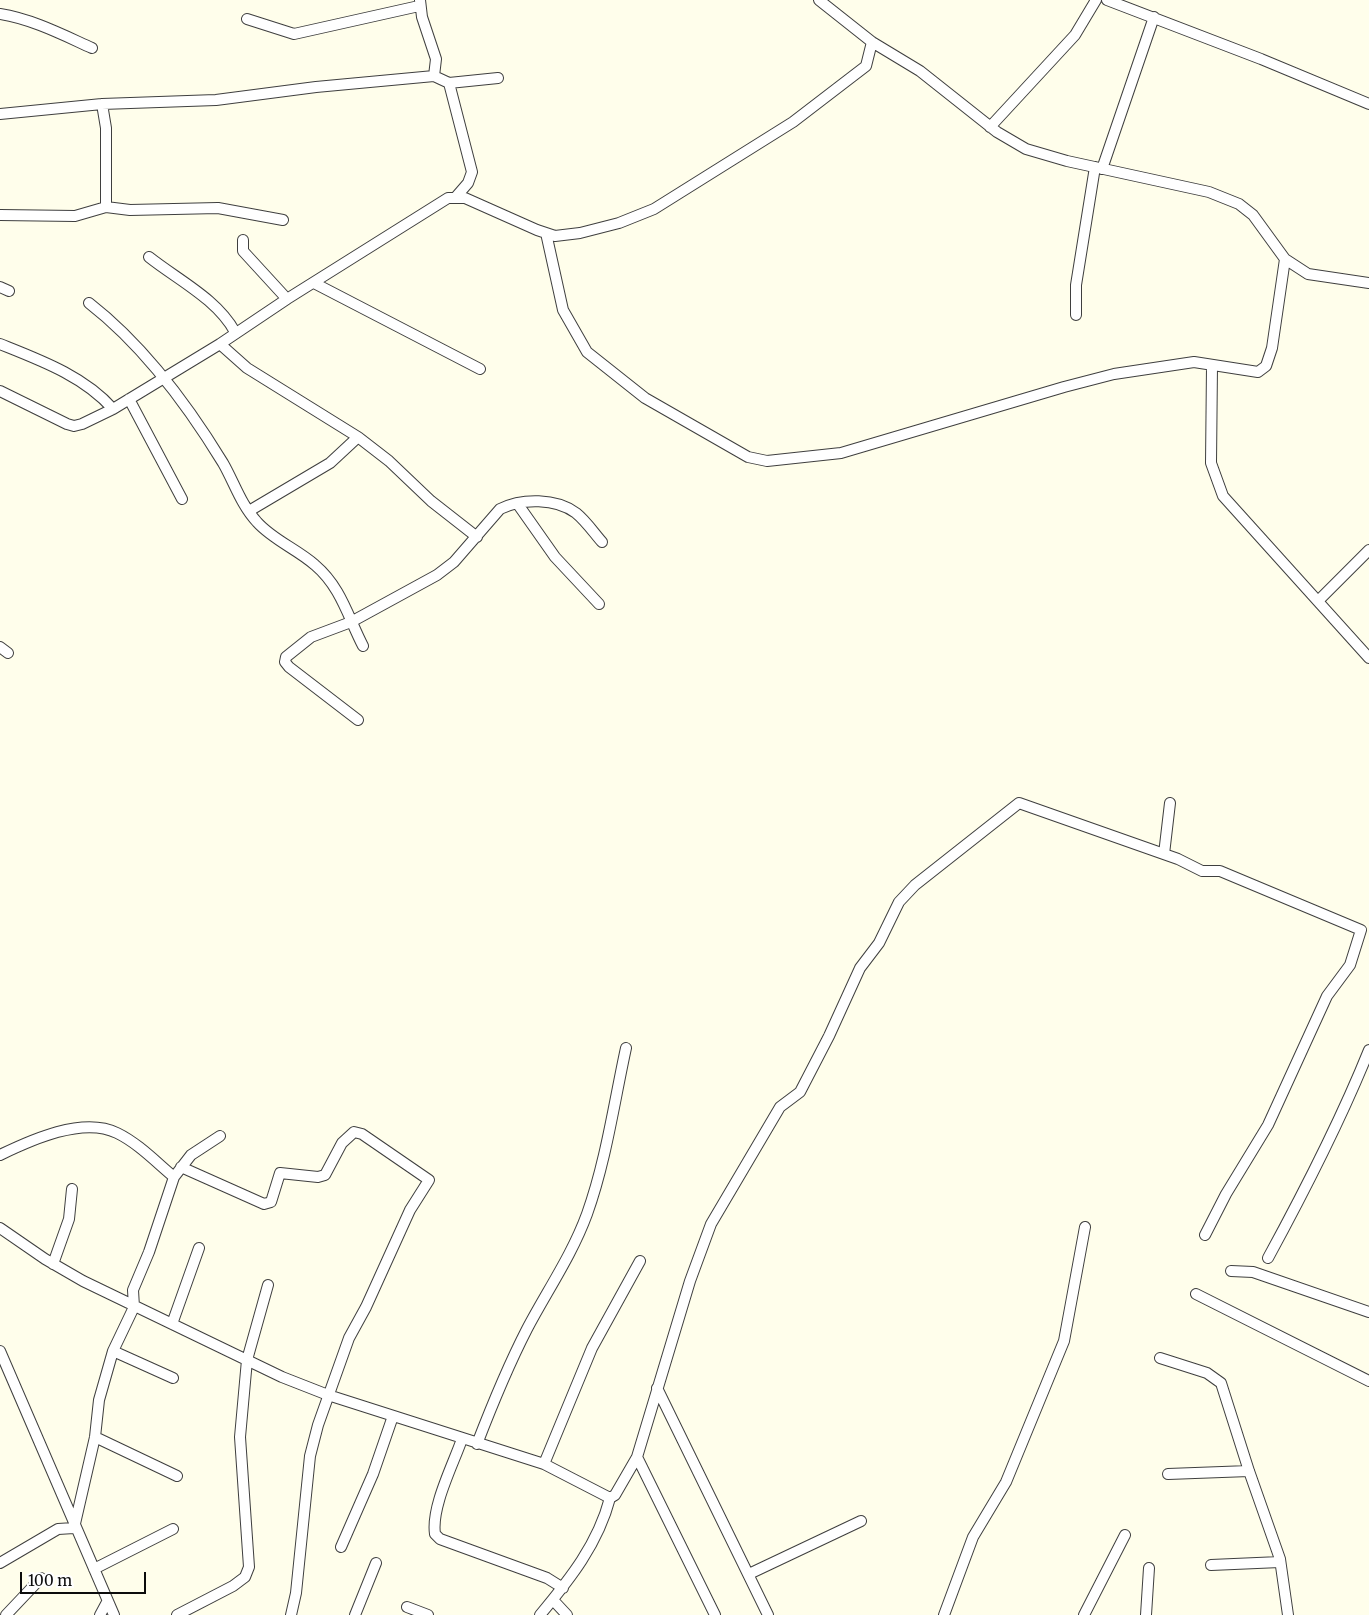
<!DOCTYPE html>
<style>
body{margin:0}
#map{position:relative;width:1369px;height:1615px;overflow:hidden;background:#fffeeb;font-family:Merriweather,serif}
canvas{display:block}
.scale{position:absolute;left:20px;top:1572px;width:126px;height:22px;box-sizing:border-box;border:2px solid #0c0c0c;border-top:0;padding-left:6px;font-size:15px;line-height:18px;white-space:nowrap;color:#0c0c0c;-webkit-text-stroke:4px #fff;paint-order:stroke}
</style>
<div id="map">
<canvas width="1369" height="1615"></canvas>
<div class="scale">100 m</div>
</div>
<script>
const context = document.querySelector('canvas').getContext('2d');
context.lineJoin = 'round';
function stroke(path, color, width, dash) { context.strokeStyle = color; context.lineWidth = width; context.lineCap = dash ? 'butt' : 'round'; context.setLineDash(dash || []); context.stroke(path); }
const street = new Path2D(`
 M420 0 422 17 436 59 434 76
 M819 0 872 42 920 71 997 132 1026 149 1067 161 1209 192 1239 204 1253 215 1285 259 1308 274 1369 283
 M1107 0 1261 59 1369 104
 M0 14C32 19 63 35 92 48
 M247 19 294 34 419 6
 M449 83 472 172 468 183 455 198
 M102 104 106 128V207
 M0 114 102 104 216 100 316 87 434 76 449 83 498 78
 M990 127 1075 35 1096 0
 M1102 169 1154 17
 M0 215 75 216 106 207 130 210 218 208 283 220
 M546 233 563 310 587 352 645 398 748 457 767 461 841 453 1064 387 1114 374 1194 362 1258 372 1266 366 1272 348 1285 259
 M243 240V251L287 299
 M149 257C178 280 217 299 235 332
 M314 283 480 369
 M0 287 9 291
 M89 303C143 345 187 404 223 463 234 482 241 505 257 522 273 540 297 549 315 565 341 587 348 617 363 646
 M1076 315V285L1095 167
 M0 344C40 360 84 376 113 409
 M220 344 247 368 358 437 389 461 431 501 477 537
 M1212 366 1211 463 1223 496 1369 658
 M0 391 67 424 74 426 82 424 113 409 220 344 287 299 448 198H465L537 230 555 236 580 233 619 223 654 209 793 122 866 66 872 42
 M129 399 182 499
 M517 503 555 557 599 604
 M249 511 330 463 358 437
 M1318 601 1369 550
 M0 647 8 653
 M358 720 289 667 285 662 286 657 311 637 351 622 437 575 454 562 500 509C522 498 556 498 576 513 586 521 594 533 602 542
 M1164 854 1170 803
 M0 1155C31 1140 83 1116 117 1133 138 1143 157 1163 174 1177
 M181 1167 264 1204 271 1202 280 1173 318 1177 325 1175 342 1143 354 1132 362 1134 429 1180 410 1210 366 1307 349 1338 318 1425 310 1456 296 1593 291 1615
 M0 1228 45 1259 83 1281 282 1377 328 1395 544 1464 610 1498 615 1495 637 1457 690 1281 711 1224 780 1107 800 1092 829 1036 860 968 879 943 899 902 915 885 1019 803 1178 859 1202 871H1220L1361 930 1350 965 1327 996 1268 1125 1226 1194 1205 1235
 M1268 1258C1305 1190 1340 1122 1369 1050
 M53 1264 69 1219 72 1189
 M1231 1271 1253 1272 1369 1312
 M1196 1294 1369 1381
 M172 1324 199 1248
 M0 1351 114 1615
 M113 1351 173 1378
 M1160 1358 1207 1373 1221 1383 1249 1471 1280 1559 1288 1615
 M657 1388 768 1615
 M95 1437 177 1476
 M462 1439C453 1465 431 1507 435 1534L440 1539 547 1578 563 1588
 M477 1444C492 1405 508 1366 527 1329 547 1291 572 1255 587 1214 606 1161 614 1103 626 1048
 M637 1457 715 1615
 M544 1464 592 1348 640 1261
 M1168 1474 1249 1471
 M74 1528 95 1437 99 1400 113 1351 134 1307 133 1290 149 1252 174 1177 191 1155 220 1136
 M341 1547 373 1474 393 1416
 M0 1563 58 1529 74 1528
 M1211 1565 1280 1562
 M94 1569 173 1529
 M749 1574 861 1521
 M553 1600 567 1615
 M407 1607 428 1615
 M6 1615 41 1578
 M100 1615 107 1602
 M177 1615 233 1586 245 1577 249 1567 240 1437 247 1360 268 1285
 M355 1615 376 1563
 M540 1615C570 1579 598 1544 610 1498
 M944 1615 973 1537 1006 1482 1064 1341 1085 1227
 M1084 1615 1125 1535
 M1146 1615 1149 1568`);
stroke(street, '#3f3f3f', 12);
stroke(street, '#fff', 10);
</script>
